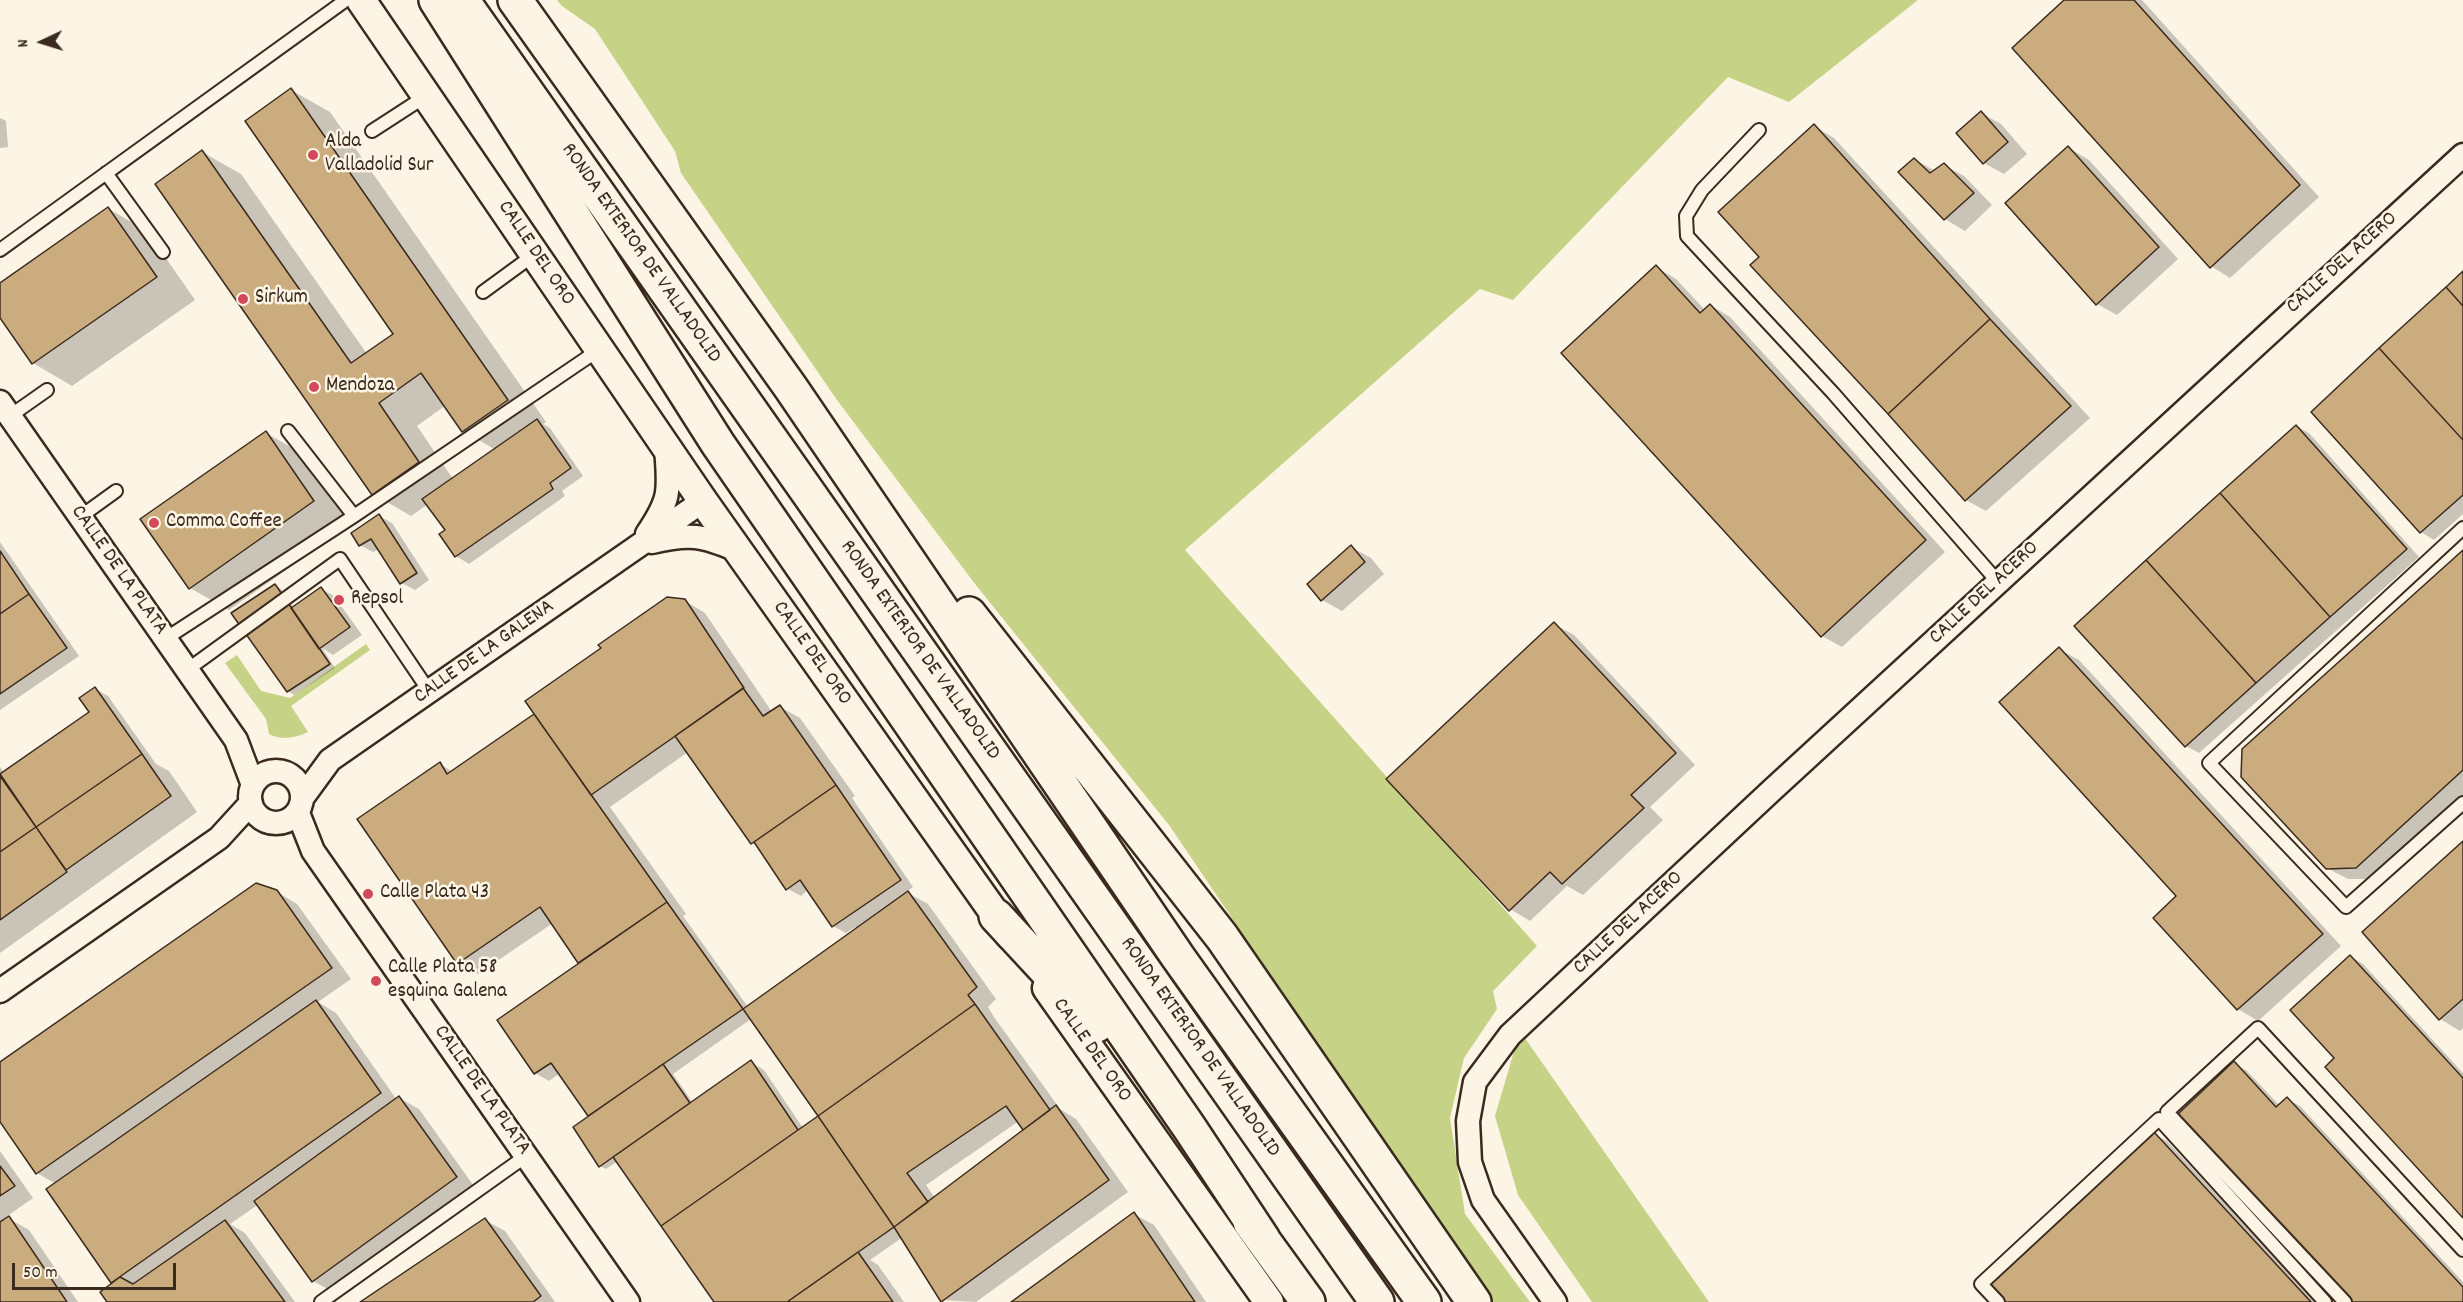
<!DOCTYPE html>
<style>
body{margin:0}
#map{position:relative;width:2463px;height:1302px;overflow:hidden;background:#fcf5e5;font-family:Dekko,sans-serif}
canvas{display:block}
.north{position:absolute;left:12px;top:12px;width:60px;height:60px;-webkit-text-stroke:4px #fcf5e5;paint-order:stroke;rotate:266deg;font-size:16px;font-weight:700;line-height:24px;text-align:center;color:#3b2a1e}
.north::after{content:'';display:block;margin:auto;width:21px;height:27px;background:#3b2a1e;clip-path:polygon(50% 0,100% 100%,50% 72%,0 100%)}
.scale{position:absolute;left:12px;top:1263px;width:164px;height:27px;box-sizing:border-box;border:3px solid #3b2a1e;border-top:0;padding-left:8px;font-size:18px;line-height:21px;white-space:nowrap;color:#3b2a1e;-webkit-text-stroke:4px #fcf5e5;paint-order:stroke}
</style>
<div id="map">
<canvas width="2463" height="1302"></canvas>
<div class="north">N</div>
<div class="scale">50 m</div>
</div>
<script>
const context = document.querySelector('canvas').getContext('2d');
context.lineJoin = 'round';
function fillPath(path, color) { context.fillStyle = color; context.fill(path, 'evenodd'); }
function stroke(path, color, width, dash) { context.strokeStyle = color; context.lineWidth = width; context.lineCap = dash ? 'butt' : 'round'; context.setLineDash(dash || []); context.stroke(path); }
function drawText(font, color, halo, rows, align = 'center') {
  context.font = font + ' Dekko,sans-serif'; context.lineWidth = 5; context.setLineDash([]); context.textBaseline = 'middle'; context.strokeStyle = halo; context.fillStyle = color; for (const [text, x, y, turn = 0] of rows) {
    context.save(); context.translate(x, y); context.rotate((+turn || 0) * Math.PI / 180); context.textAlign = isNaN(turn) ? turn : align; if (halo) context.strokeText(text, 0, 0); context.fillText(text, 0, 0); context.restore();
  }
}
fillPath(new Path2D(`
 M557 0H1918L1789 102 1728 77 1513 300 1480 289 1185 550 1537 946 1493 991 1497 1009 1464 1058 1450 1118 1465 1214 1530 1302H1492L1169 825 975 584 837 400 681 173 675 151 595 29 562 6Z
 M366 644 370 650 291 706 308 732C295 738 282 741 269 734L266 719 225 663 237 655 261 691 290 698Z
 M1520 1031 1709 1302H1592L1518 1195 1495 1116Z`), '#c6d285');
fillPath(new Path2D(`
 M2067 0H2142L2319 197 2230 278 2211 266Z
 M291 90 330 112 546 422 543 424 550 428 583 476 562 491 565 496 469 564 456 556 447 531 428 504 411 516 373 494 202 152 241 174 367 354 396 334ZM446 405 463 431 496 450 453 479 417 426Z
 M1981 113 2001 124 2027 154 2004 174 1984 163Z
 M0 118 6 121 8 147 0 148Z
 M1814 126 1834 138 2090 418 1986 511 1966 500 1761 258Z
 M2069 148 2089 160 2178 259 2117 315 2097 304Z
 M1914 159 1935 171 1944 165 1964 176 1992 205 1965 231 1945 219Z
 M109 209 147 231 195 300 72 386 33 363 0 316V285Z
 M1656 267 1676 279 1705 310 1710 305 1730 317 1945 552 1842 647 1822 636Z
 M2463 274V514L2434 540 2421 532 2313 412Z
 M2297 426 2310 434 2419 557 2199 753 2186 746Z
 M266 433 305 455 352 524 229 610 190 588Z
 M379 516 392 523 429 580 415 590 402 583 379 549 373 552 360 545Z
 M0 542 79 656 0 710Z
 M1351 547 1371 558 1384 574 1342 611 1322 600Z
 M2463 552V799L2376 879H2348L2327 868Z
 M275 585 281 589 294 608 321 589 334 596 362 635 333 655 322 648 335 668 294 695 288 691 234 613Z
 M685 601 705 613 772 712 780 707 800 718 855 796 852 798 913 887 906 892 928 904 996 999 988 1007 994 1017 1060 1109 1076 1119 1128 1192 976 1302 942 1300 903 1237 870 1260 878 1265 904 1302H716L618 1161 606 1169 600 1166 591 1116 560 1073 549 1081 535 1073 499 1020 581 963 553 923 478 974 458 963 440 764 453 772 536 714ZM688 752 752 843 760 848 788 889 801 896 808 890 833 926 846 933 855 927 857 930 748 1007 683 916 686 914 610 807ZM751 1019 820 1117 803 1128 764 1070 751 1062 693 1103 673 1074ZM1019 1121 1025 1131 935 1198 926 1185Z
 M1554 624 1574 635 1695 765 1650 807 1663 820 1583 895 1567 886 1530 921 1510 909Z
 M2059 649 2079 660 2341 946 2258 1021 2238 1009 2155 918 2178 896Z
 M95 689 108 696 156 764 169 771 197 812 0 953V767L4 773 91 712Z
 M2463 843V1028L2460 1031 2440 1019 2364 932Z
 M277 892 297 904 351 979 318 1002 336 1013 397 1100 399 1098 419 1109 476 1189 333 1292 313 1281 259 1204 230 1224 245 1233 295 1302H108L113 1283 48 1190 56 1184 37 1173 0 1119V1064Z
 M2350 956 2363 964 2463 1073V1216L2336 1058Z
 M2234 1063 2247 1071 2280 1106 2287 1099 2300 1106 2463 1282V1302H2352Z
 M2154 1134 2167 1141 2316 1302H2004Z
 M0 1151 33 1198 6 1217 29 1230 78 1302H0Z
 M1134 1214 1154 1225 1206 1302H1014Z
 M485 1220 505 1231 555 1302H362Z`), '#0003');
const building = new Path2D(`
 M2064 0H2134L2300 185 2210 268 2012 48Z
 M291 88 508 400 462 432 421 373 379 403 419 462 372 495 155 184 202 150 351 363 393 334 245 121Z
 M1981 111 2008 142 1983 164 1956 133Z
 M1814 124 1990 319 1888 414 1750 265 1759 257 1718 212Z
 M2068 146 2159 247 2096 305 2005 203Z
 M1914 158 1930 173 1944 163 1974 193 1944 220 1898 172Z
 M108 207 157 277 32 364 0 318V283Z
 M1656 265 1700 313 1710 304 1926 540 1821 637 1561 353Z
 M2463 271V306L2446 287Z
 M2446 287 2463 306V440L2379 348Z
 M1990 319 2071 406 1965 501 1888 414Z
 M2379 348 2463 440V495L2420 533 2311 412Z
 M537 419 571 468 550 483 553 489 455 557 439 534 445 530 422 499Z
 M2296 425 2407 549 2330 617 2220 493Z
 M266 431 314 501 189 589 140 519Z
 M2220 493 2330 617 2256 683 2146 560Z
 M379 514 417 573 400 584 371 539 359 546 351 533Z
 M1351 545 1365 562 1321 601 1307 584Z
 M2463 550V770L2356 868 2326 869 2241 777 2242 749Z
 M0 551 29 594 0 614Z
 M2146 560 2256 683 2185 747 2074 626Z
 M275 584 330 664 287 692 231 613Z
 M321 587 350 627 319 649 291 608Z
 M29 594 67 648 0 694V614Z
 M667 597 685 599 744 688 591 795 525 701 601 648 598 645Z
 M1554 622 1676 753 1631 795 1644 808 1562 884 1550 872 1509 911 1386 779Z
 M2059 647 2323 934 2237 1010 2153 918 2176 896 1999 702Z
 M95 687 142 754 36 827 0 774 89 712 79 698Z
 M743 688 763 716 780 705 836 785 751 844 675 736Z
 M534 714 667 902 578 963 540 907 457 964 357 819 440 762 447 774Z
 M142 754 171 796 66 870 36 827Z
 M0 776 36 827 0 852Z
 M836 785 901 880 832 927 800 880 786 890 754 842Z
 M36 827 67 872 0 920V852Z
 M2463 841V999L2439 1020 2362 932Z
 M256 883 277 890 332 968 36 1174 0 1122V1062Z
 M908 891 977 987 968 995 975 1004 818 1116 743 1009Z
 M667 902 743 1009 588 1116 551 1063 534 1074 497 1020Z
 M2350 955 2463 1078V1218L2325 1067 2334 1058 2290 1010Z
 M316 1000 381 1093 111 1283 46 1189Z
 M975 1004 1050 1110 1023 1130 1006 1106 907 1173 928 1202 894 1227 818 1116Z
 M751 1060 798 1130 661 1226 613 1157Z
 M2234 1061 2276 1107 2287 1097 2463 1287V1302H2350L2177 1115Z
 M663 1064 690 1103 599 1167 573 1127Z
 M399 1096 457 1177 312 1282 254 1201Z
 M1056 1105 1109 1180 941 1302 894 1227Z
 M818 1116 894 1227 787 1302H714L661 1226Z
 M2154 1132 2311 1302H2002L1988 1287Z
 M0 1166 15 1186 0 1196Z
 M1134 1212 1195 1302H1011Z
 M9 1216 67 1302H0V1222Z
 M485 1218 541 1296 533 1302H360Z
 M225 1220 285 1302H107L100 1292 120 1277 133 1284Z
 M858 1252 893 1302H787Z`);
fillPath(building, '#caac7e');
stroke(building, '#3b2a1e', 1.5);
const service = new Path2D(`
 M1759 130 1702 190 1686 216 1687 236 1833 393 1998 582
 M372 131 426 96
 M106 173 163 252
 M0 250 346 0
 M483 292 535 254
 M10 416 47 390
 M288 431 354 516
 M80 517 116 491
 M2463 528 2209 763 2346 907 2463 803
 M165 639 354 516 600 349
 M187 670 340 559 429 691
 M321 1302 526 1156
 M1998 1302 1981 1284 2159 1119 2325 1302
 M2345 1302 2167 1112 2258 1028 2463 1250`);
const minor = new Path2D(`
 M0 402 236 740 253 785
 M647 534C672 497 669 490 666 447
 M652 542C689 533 702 535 737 550
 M250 797a26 26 0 1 1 52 0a26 26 0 1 1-52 0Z
 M303 797 330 760 703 501
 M298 813 313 851 628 1302
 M0 991 219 838 251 803
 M1555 1302 1483 1200 1470 1162 1468 1121 1475 1082 1510 1035 1771 791 2463 155`);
const tertiary = new Path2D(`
 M361 0 703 501 1010 935
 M1047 988 1269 1302`);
const motorway = new Path2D(`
 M436 0 718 444 1189 1127 1263 1239
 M462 0 1377 1302
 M515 0 791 388 1178 957 1424 1302
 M969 614 1222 937 1474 1302
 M996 916 1097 1025
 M1250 1222 1308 1302`);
stroke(service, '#3b2a1e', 16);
stroke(minor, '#3b2a1e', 27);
stroke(tertiary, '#3b2a1e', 33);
stroke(motorway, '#3b2a1e', 38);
stroke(service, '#fcf5e5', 12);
stroke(minor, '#fcf5e5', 22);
stroke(tertiary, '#fcf5e5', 28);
stroke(motorway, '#fcf5e5', 33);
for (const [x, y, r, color] of [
 [313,155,6,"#d1495b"],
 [243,299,6,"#d1495b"],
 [314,387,6,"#d1495b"],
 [154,523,6,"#d1495b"],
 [339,600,6,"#d1495b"],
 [368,894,6,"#d1495b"],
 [376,981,6,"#d1495b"]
]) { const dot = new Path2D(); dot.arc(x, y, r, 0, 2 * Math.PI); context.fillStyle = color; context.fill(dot); stroke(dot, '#fcf5e5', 2); }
drawText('21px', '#3b2a1e', '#fcf5e5', [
 ["Alda",325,143],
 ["Valladolid Sur",325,167],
 ["Sirkum",255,299],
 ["Mendoza",326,387],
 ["Comma Coffee",166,523],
 ["Repsol",351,600],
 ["Calle Plata 43",380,894],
 ["Calle Plata 58",388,969],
 ["esquina Galena",388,993]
], 'left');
drawText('21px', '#3b2a1e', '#fcf5e5', [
 ["CALLE DEL ORO",535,254,56],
 ["RONDA EXTERIOR DE VALLADOLID",640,254,55],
 ["CALLE DEL ACERO",2343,264,-42],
 ["CALLE DE LA PLATA",118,571,55],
 ["CALLE DEL ACERO",1985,594,-43],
 ["RONDA EXTERIOR DE VALLADOLID",919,651,55],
 ["CALLE DE LA GALENA",485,653,-35],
 ["CALLE DEL ORO",811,654,55],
 ["CALLE DEL ACERO",1629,924,-43],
 ["RONDA EXTERIOR DE VALLADOLID",1199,1048,55],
 ["CALLE DEL ORO",1091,1051,55],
 ["CALLE DE LA PLATA",481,1091,55]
]);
</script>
